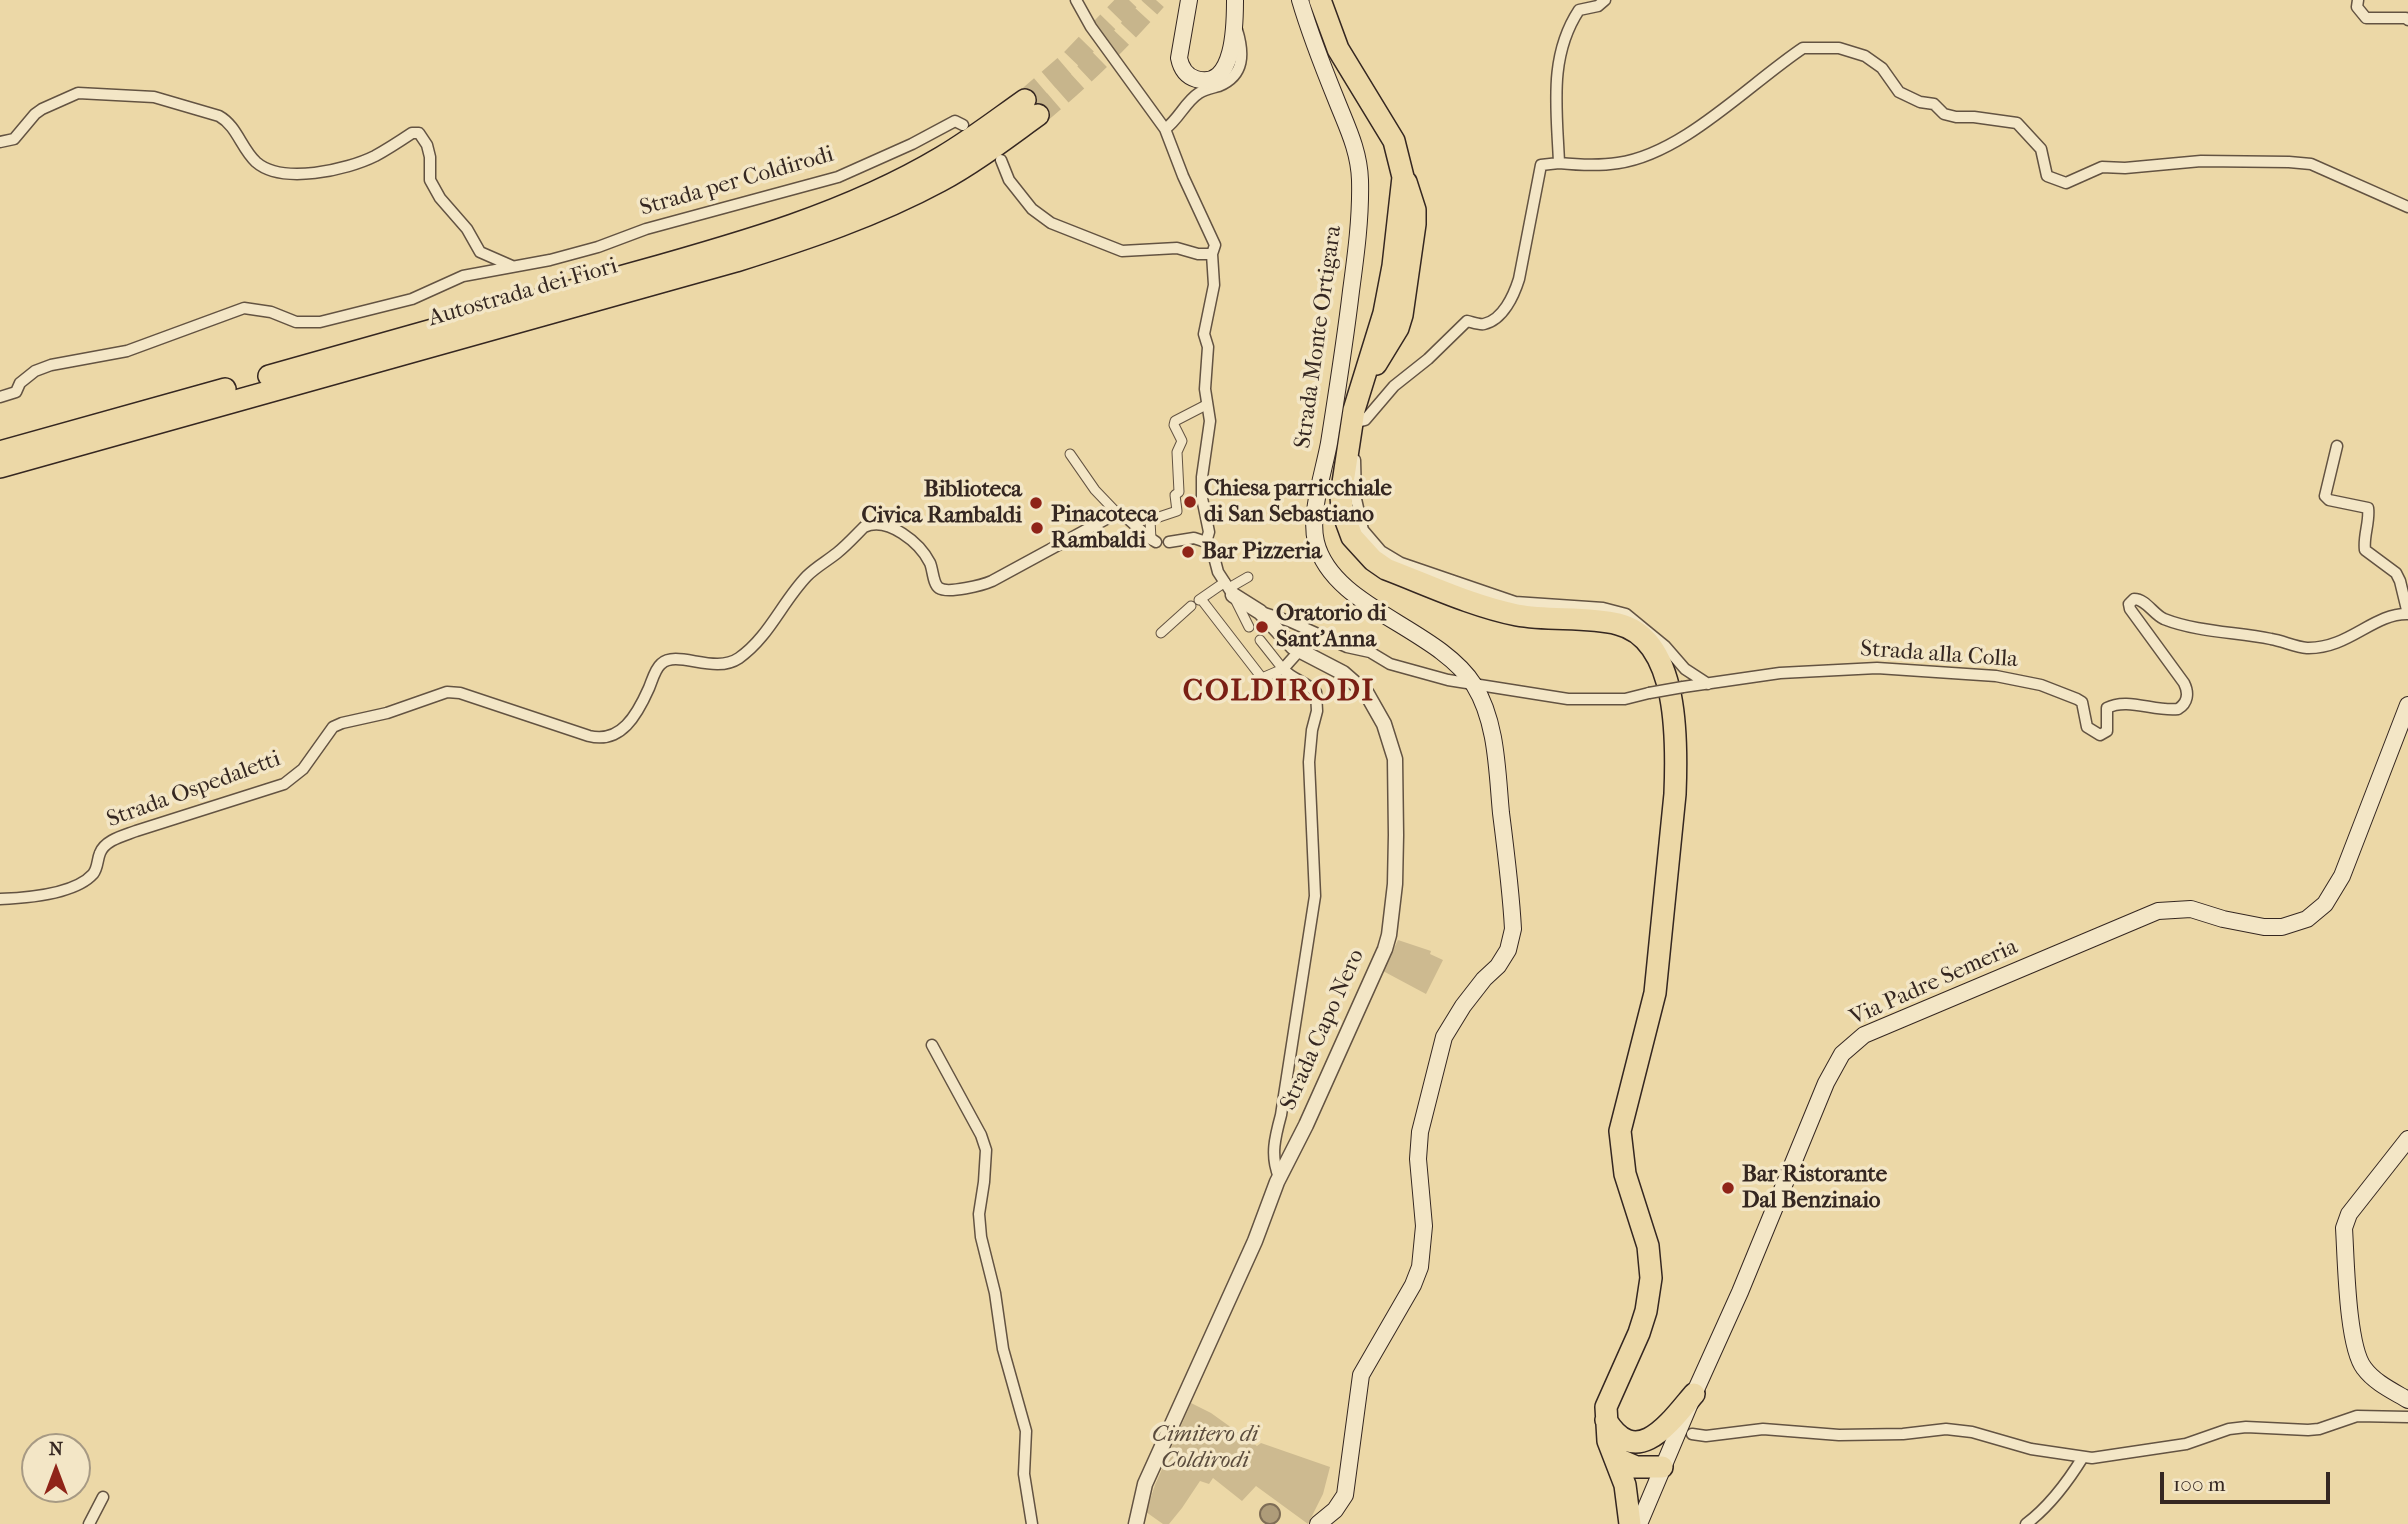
<!DOCTYPE html>
<style>
body{margin:0}
#map{position:relative;width:2408px;height:1524px;overflow:hidden;background:#ecd8a7;font-family:"IM FELL French Canon",serif}
canvas{display:block}
.north{position:absolute;left:21px;top:1433px;width:70px;height:70px;box-sizing:border-box;background:#f3e6c6;border:2px solid #a79a84;border-radius:50%;rotate:0deg;font-size:19px;font-weight:700;line-height:28px;text-align:center;color:#352721}
.north::after{content:'';display:block;margin:auto;width:24px;height:32px;background:#8f2418;clip-path:polygon(50% 0,100% 100%,50% 72%,0 100%)}
.scale{position:absolute;left:2160px;top:1472px;width:170px;height:32px;box-sizing:border-box;border:4px solid #352721;border-top:0;padding-left:9px;font-size:21px;line-height:24px;white-space:nowrap;color:#352721;-webkit-text-stroke:5px #f3e6c6;paint-order:stroke}
</style>
<div id="map">
<canvas width="2408" height="1524"></canvas>
<div class="north">N</div>
<div class="scale">100 m</div>
</div>
<script>
const context = document.querySelector('canvas').getContext('2d');
context.lineJoin = 'round';
function fillPath(path, color) { context.fillStyle = color; context.fill(path, 'evenodd'); }
function stroke(path, color, width, dash) { context.strokeStyle = color; context.lineWidth = width; context.lineCap = dash ? 'butt' : 'round'; context.setLineDash(dash || []); context.stroke(path); }
function drawText(font, color, halo, rows, align = 'center') {
  context.font = font + ' "IM FELL French Canon",serif'; context.lineWidth = 7; context.setLineDash([]); context.textBaseline = 'middle'; context.strokeStyle = halo; context.fillStyle = color; for (const [text, x, y, turn = 0] of rows) {
    context.save(); context.translate(x, y); context.rotate((+turn || 0) * Math.PI / 180); context.textAlign = isNaN(turn) ? turn : align; if (halo) context.strokeText(text, 0, 0); context.fillText(text, 0, 0); context.restore();
  }
}
fillPath(new Path2D(`
 M1398 940 1431 951 1430 954 1443 960 1426 994 1383 971Z
 M1191 1403 1211 1413 1257 1446 1261 1443 1330 1467 1323 1494 1308 1524 1256 1486 1242 1501 1213 1478 1209 1484 1200 1481 1182 1508 1169 1524H1163L1146 1512 1155 1485Z`), '#cdba90');
const water = new Path2D(`
 M1260 1514a10 10 0 1 1 20 0a10 10 0 1 1-20 0Z`);
fillPath(water, '#ae9c79');
stroke(water, '#7e6d56', 2);
stroke(new Path2D(`
 M1025 100 1069 62 1129 0
 M1038 115C1081 79 1119 42 1156 0`), '#c7b58c', 21, [21, 10]);
const pedestrian = new Path2D(`
 M1070 454 1095 490 1117 513
 M1151 540 1150 520 1177 511 1175 495 1179 492 1177 452 1182 441 1174 425 1175 421 1206 405
 M1229 588 1248 577
 M1234 597 1249 627
 M1201 599 1262 678 1283 669 1260 640
 M1199 600 1225 582
 M1161 633 1191 606`);
const minor = new Path2D(`
 M1076 0 1091 27 1165 129 1183 176 1215 245 1212 254 1214 285 1204 334 1208 347 1205 389 1210 421 1202 477V498L1209 532 1206 542
 M2358 0 2357 7 2366 18H2406L2408 20
 M1165 129C1179 119 1185 102 1199 93 1205 89 1212 88 1219 86 1245 75 1244 53 1237 30
 M0 142 14 139 35 114 42 109 78 93 154 97 219 116C237 126 241 148 256 162 282 185 347 170 375 156 388 149 400 141 412 133H419L427 145 430 157V180L440 198 467 229 480 252 512 266
 M1001 160 1009 180 1032 209 1051 223 1122 251 1177 248 1198 254H1212
 M1559 163C1579 165 1599 166 1618 163 1683 154 1749 84 1803 48H1839L1865 56 1882 68 1899 92 1920 102 1934 104 1944 114 1956 117H1974L2017 123 2041 149 2047 176 2066 183 2102 167 2125 168 2201 161 2289 162 2311 164 2408 207
 M0 397 16 392 20 383 35 371 51 365 127 351 244 308 271 312 296 322H320L412 299 463 276 550 260 598 247 646 229 838 177 912 144 955 121 963 125
 M1357 422 1365 420 1394 386 1428 359 1467 321C1472 322 1479 325 1484 324 1503 320 1514 295 1519 279L1541 165 1559 163C1557 110 1548 57 1579 10L1598 6 1605 0
 M2337 446 2325 496 2329 500 2368 508C2370 522 2363 536 2365 550L2396 573 2400 581 2408 614
 M1355 460 1356 499 1363 530 1381 551 1401 563 1515 602 1603 608 1626 614 1665 646 1685 669 1708 684
 M1169 542 1194 538 1206 542 1213 553 1218 572 1233 595
 M1261 612 1289 621 1347 647 1370 652 1390 664 1448 680 1568 699H1625L1649 693
 M1683 687 1780 673 1877 668 1996 676 2041 685 2077 699 2082 702 2087 727 2100 735 2107 731V708C2127 697 2155 712 2178 709 2188 703 2189 693 2184 683L2130 609 2129 604 2134 599C2146 599 2153 614 2164 619 2197 632 2236 632 2271 639 2283 641 2295 647 2307 648 2349 649 2373 613 2408 614
 M0 899C26 898 75 894 93 874 98 868 97 860 100 853 105 840 123 836 136 831L284 784 303 769 333 727 342 723 387 713 447 692 460 693 589 736C621 744 637 715 649 688 652 681 655 669 661 664 677 649 714 675 739 658 769 637 782 602 807 576 816 567 827 561 837 553 847 545 855 536 864 527 888 516 920 543 930 563 933 570 933 584 939 588 948 594 983 585 992 581L1119 512C1133 521 1142 534 1156 542
 M932 1045 981 1135 986 1150 984 1182 979 1214 981 1237 995 1293 1003 1349 1026 1431 1024 1474 1032 1524
 M1279 1177C1270 1156 1275 1137 1281 1115L1315 896 1309 762 1312 730 1317 711 1316 692C1306 682 1292 679 1283 669L1300 650
 M1692 1434 1706 1436 1763 1429 1839 1435 1903 1434 1946 1429 1972 1432 2031 1449 2092 1458 2186 1444 2229 1429 2246 1427 2308 1430 2319 1429 2357 1416 2408 1417
 M89 1524 103 1497
 M2026 1524C2050 1506 2067 1483 2083 1457`);
const tertiary = new Path2D(`
 M1136 1524 1145 1484 1255 1241 1277 1182 1306 1125 1385 949 1389 935 1395 884 1396 835 1395 759 1384 724 1367 694 1343 673 1293 647 1260 612 1233 595`);
const secondary = new Path2D(`
 M1189 0 1179 58C1181 68 1186 76 1196 79 1235 91 1235 23 1235 0
 M1300 0C1310 34 1323 67 1336 99 1347 127 1359 150 1360 180 1361 217 1356 254 1351 291 1345 342 1337 392 1329 443 1324 471 1309 514 1316 542 1332 608 1438 628 1474 685 1497 722 1497 771 1501 813 1506 852 1511 891 1513 929L1508 950 1498 966 1484 979 1463 1006 1444 1037 1420 1132 1418 1159 1424 1226 1420 1267 1413 1285 1361 1375 1345 1495 1335 1510 1318 1524
 M2408 1139 2349 1214 2344 1228C2346 1259 2347 1346 2364 1368 2375 1383 2393 1391 2408 1400
 M1639 1524 1694 1394 1740 1292 1826 1083 1842 1054 1864 1035 2158 911 2191 909 2223 919 2264 927H2282L2307 919 2325 904 2342 876 2408 705`);
const motorway = new Path2D(`
 M1320 0 1338 49 1394 141 1403 177 1393 266 1384 313 1354 410 1341 496 1342 510 1352 537 1373 560 1386 569C1428 585 1472 606 1517 615 1550 621 1586 616 1618 624 1680 639 1677 745 1675 794L1655 993 1620 1131 1625 1174 1648 1246 1651 1278 1646 1311 1639 1333 1606 1407 1608 1441 1625 1485 1630 1524
 M1376 364 1398 328 1402 315 1415 224V210L1406 182
 M269 376C375 346 480 317 585 287 707 252 833 222 942 157 971 140 998 119 1025 100
 M0 452 225 389
 M0 467 736 261C806 239 875 216 940 181 975 162 1006 138 1038 115
 M1606 1420C1637 1471 1671 1421 1694 1394
 M1615 1458 1636 1467H1662`);
stroke(pedestrian, '#635342', 11);
stroke(minor, '#635342', 13);
stroke(tertiary, '#635342', 17);
stroke(secondary, '#352721', 18);
stroke(motorway, '#352721', 24);
stroke(pedestrian, '#f3e6c6', 9);
stroke(minor, '#f3e6c6', 10);
stroke(tertiary, '#f3e6c6', 14);
stroke(secondary, '#f3e6c6', 16);
stroke(motorway, '#ecd8a7', 21);
const minorBridge = new Path2D(`
 M1649 693 1683 687`);
stroke(minorBridge, '#635342', 13, []);
stroke(minorBridge, '#f3e6c6', 10);
for (const [x, y, r, color] of [
 [1190,502,7,"#8f2418"],
 [1036,503,7,"#8f2418"],
 [1037,528,7,"#8f2418"],
 [1188,552,7,"#8f2418"],
 [1262,627,7,"#8f2418"],
 [1728,1188,7,"#8f2418"]
]) { const dot = new Path2D(); dot.arc(x, y, r, 0, 2 * Math.PI); context.fillStyle = color; context.fill(dot); stroke(dot, '#f3e6c6', 2.5); }
drawText('23px', '#352721', '#f3e6c6', [
 ["Strada per Coldirodi",737,182,-16],
 ["Autostrada dei Fiori",523,293,-16],
 ["Strada Monte Ortigara",1319,337,-82],
 ["Strada alla Colla",1939,655,4],
 ["Strada Ospedaletti",194,790,-20],
 ["Via Padre Semeria",1934,983,-24],
 ["Strada Capo Nero",1323,1030,-66]
]);
drawText('bold 23px', '#352721', '#f3e6c6', [
 ["Chiesa parricchiale",1204,489],
 ["di San Sebastiano",1204,515],
 ["Biblioteca",1022,490,"right"],
 ["Civica Rambaldi",1022,516,"right"],
 ["Pinacoteca",1051,515],
 ["Rambaldi",1051,541],
 ["Bar Pizzeria",1202,552],
 ["Oratorio di",1276,614],
 ["Sant'Anna",1276,640],
 ["Bar Ristorante",1742,1175],
 ["Dal Benzinaio",1742,1201]
], 'left');
drawText('italic 23px', '#5b4c3d', '#f3e6c6', [
 ["Cimitero di",1205,1435],
 ["Coldirodi",1205,1461]
]);
context.letterSpacing = '2px';
drawText('bold 30px', '#7a1f14', '#f3e6c6', [
 ["COLDIRODI",1279,693]
]);
context.letterSpacing = '0px';
</script>
